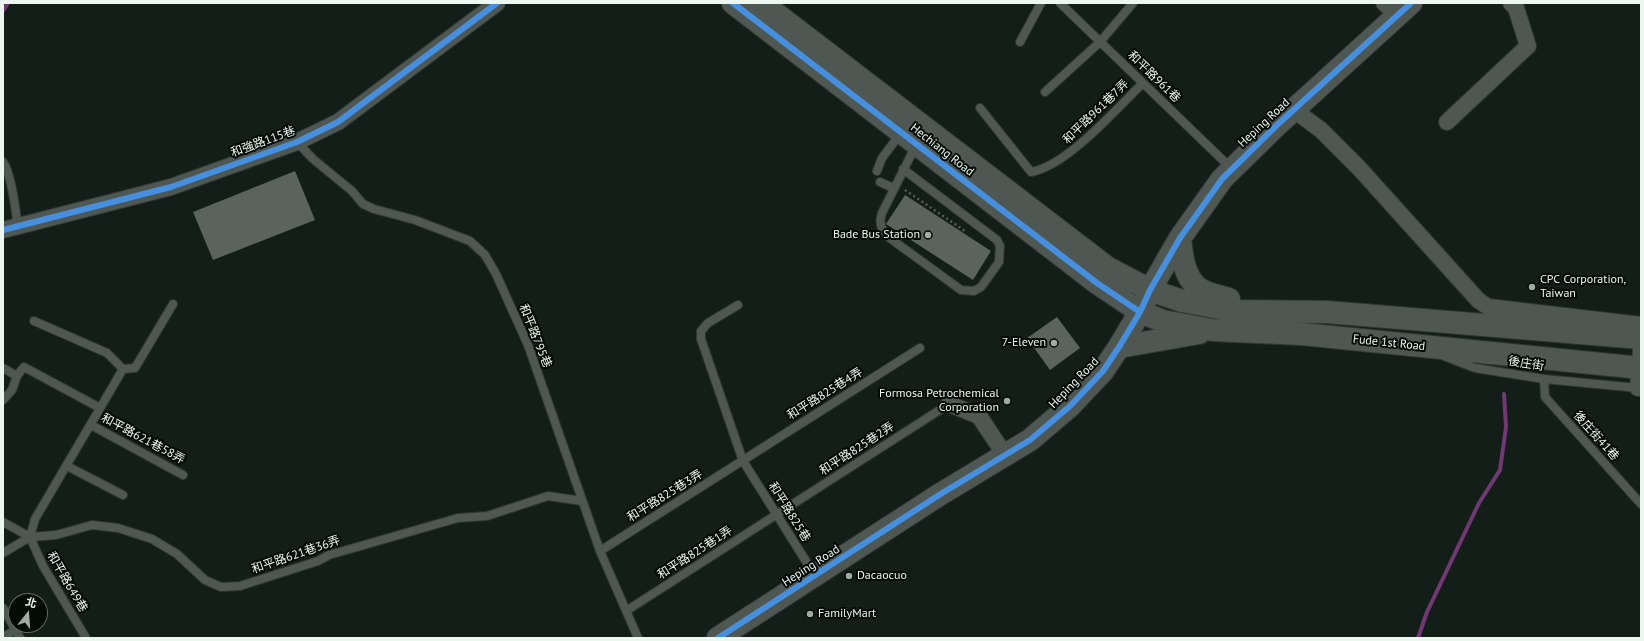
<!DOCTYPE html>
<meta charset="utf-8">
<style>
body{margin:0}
#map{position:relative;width:1644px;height:641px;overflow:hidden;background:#141e19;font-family:"PT Sans","Noto Sans TC",sans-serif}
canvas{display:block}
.frame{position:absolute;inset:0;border:4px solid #ebf7f0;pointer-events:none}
.north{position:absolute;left:8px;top:593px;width:40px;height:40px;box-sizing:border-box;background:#040a06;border:1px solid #606964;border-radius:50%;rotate:17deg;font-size:11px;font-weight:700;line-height:16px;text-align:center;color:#ebf7f0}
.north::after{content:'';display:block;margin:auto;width:14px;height:18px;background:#a0aba5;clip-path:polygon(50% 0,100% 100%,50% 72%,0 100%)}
</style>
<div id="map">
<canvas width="1644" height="641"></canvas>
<div class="frame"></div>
<div class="north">北</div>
</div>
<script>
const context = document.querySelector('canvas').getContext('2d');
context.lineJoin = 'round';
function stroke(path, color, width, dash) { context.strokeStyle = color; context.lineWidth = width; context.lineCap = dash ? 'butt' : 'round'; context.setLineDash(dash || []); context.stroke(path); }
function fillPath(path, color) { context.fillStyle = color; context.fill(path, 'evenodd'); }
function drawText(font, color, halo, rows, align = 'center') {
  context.font = font + ' "PT Sans","Noto Sans TC",sans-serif'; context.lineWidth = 4; context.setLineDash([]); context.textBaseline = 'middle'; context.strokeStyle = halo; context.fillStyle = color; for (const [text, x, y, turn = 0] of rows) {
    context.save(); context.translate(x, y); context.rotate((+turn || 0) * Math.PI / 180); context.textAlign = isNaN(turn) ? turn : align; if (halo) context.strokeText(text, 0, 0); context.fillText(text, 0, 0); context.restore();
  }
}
stroke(new Path2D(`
 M3 11 8 3
 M1418 638 1427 612 1479 503 1500 470 1506 427 1504 394`), '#703973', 4);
fillPath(new Path2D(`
 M295 171 315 220 213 260 193 212Z
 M905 195 991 251 973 280 886 224Z
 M1057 317 1080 348 1050 370 1027 338Z`), '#5a635e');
const lane = new Path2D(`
 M1060 3 1232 169
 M1020 42 1041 3
 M1045 92 1100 42 1133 3
 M980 108 1031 172C1067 166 1116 109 1143 83
 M297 142 313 159 352 191 363 204 374 209 415 220 470 241 485 255 496 274 528 345 600 551 638 638
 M3 162C12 175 15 209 18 226
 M903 169 997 240 1000 246 999 262 981 287 974 291 961 290 891 239C882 231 878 224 882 213L916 145
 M877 171 882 158 901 133
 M880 182 891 187 895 186
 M738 305 708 323 701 331V339L743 461 814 574
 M34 321 107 353 123 369
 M1444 356 1475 368 1544 379 1638 388
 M3 368 17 376
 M1544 379 1545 397 1641 504
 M3 400 12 390 17 376 24 367 100 408
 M91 425 183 475
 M67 466 123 495
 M3 522 30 537
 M30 537 35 519 123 369 135 368 173 304
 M30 537 43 566 86 638
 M600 551 920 348
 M3 553 30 537 56 535 92 525 118 528 152 539 177 554 205 580 221 587 240 586 318 561 329 555 458 518 487 516 548 496 582 501
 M3 608 20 638
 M626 611 949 404
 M3 637 16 630`);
const street = new Path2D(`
 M1384 3 1398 15
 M1294 110 1321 130 1359 168 1478 300 1488 307 1641 325
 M1447 122 1528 46 1516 8 1511 3
 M3 230 171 187 297 142 338 122 497 3
 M1641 350 1638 388H1641
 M949 404 979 416 1005 455`);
const secondary = new Path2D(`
 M733 3 1097 283 1140 312 1163 321 1212 330 1302 334 1641 368
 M762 3 1108 268 1150 290 1182 301 1235 311 1327 312 1641 338
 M1180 238C1182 255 1183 274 1197 287 1205 294 1219 296 1229 299
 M1119 347 1199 333
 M718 638 939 495 1030 440 1070 406 1103 371 1119 347 1140 312 1150 290 1180 238 1222 179 1277 125 1411 3`);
stroke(lane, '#2f3733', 10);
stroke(street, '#2f3733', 18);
stroke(secondary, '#2f3733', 24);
stroke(new Path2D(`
 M905 190 965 231`), '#555c58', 2.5, [2, 3]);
stroke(lane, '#4f5752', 8);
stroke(street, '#4f5752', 16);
stroke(secondary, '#4f5752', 22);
stroke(new Path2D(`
 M733 3 1097 283 1140 312
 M3 230 171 187 297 142 338 122 497 3
 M718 638 939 495 1030 440 1070 406 1103 371 1119 347 1140 312 1150 290 1180 238 1222 179 1277 125 1411 3`), '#468fdf', 6);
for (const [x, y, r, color] of [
 [928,235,4,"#a0aba5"],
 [1532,287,4,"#a0aba5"],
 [1054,343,4,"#a0aba5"],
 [1007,401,4,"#a0aba5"],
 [849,576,4,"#a0aba5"],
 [810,614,4,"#a0aba5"]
]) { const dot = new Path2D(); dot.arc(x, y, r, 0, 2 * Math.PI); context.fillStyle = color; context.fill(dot); stroke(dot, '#040a06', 1.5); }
drawText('12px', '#ebf7f0', '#040a06', [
 ["和平路961巷",1154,77,44],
 ["和平路961巷7弄",1096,112,-44],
 ["Heping Road",1264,123,-43],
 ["和強路115巷",263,142,-20],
 ["Hechiang Road",942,150,38],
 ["和平路795巷",535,336,68],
 ["Fude 1st Road",1389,343,6],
 ["後庄街",1526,364,9],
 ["Heping Road",1074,383,-46],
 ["和平路825巷4弄",825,394,-32],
 ["後庄街41巷",1596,436,48],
 ["和平路621巷58弄",143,439,28],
 ["和平路825巷2弄",857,449,-33],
 ["和平路825巷3弄",665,496,-32],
 ["和平路825巷",789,512,58],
 ["和平路825巷1弄",695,553,-33],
 ["和平路621巷36弄",296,555,-19],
 ["Heping Road",811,566,-33],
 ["和平路649巷",67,582,60]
]);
drawText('12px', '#ebf7f0', '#040a06', [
 ["Bade Bus Station",920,235],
 ["CPC Corporation,",1540,280,"left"],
 ["Taiwan",1540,294,"left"],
 ["7-Eleven",1046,343],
 ["Formosa Petrochemical",999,394],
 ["Corporation",999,408],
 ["Dacaocuo",857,576,"left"],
 ["FamilyMart",818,614,"left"]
], 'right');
</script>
